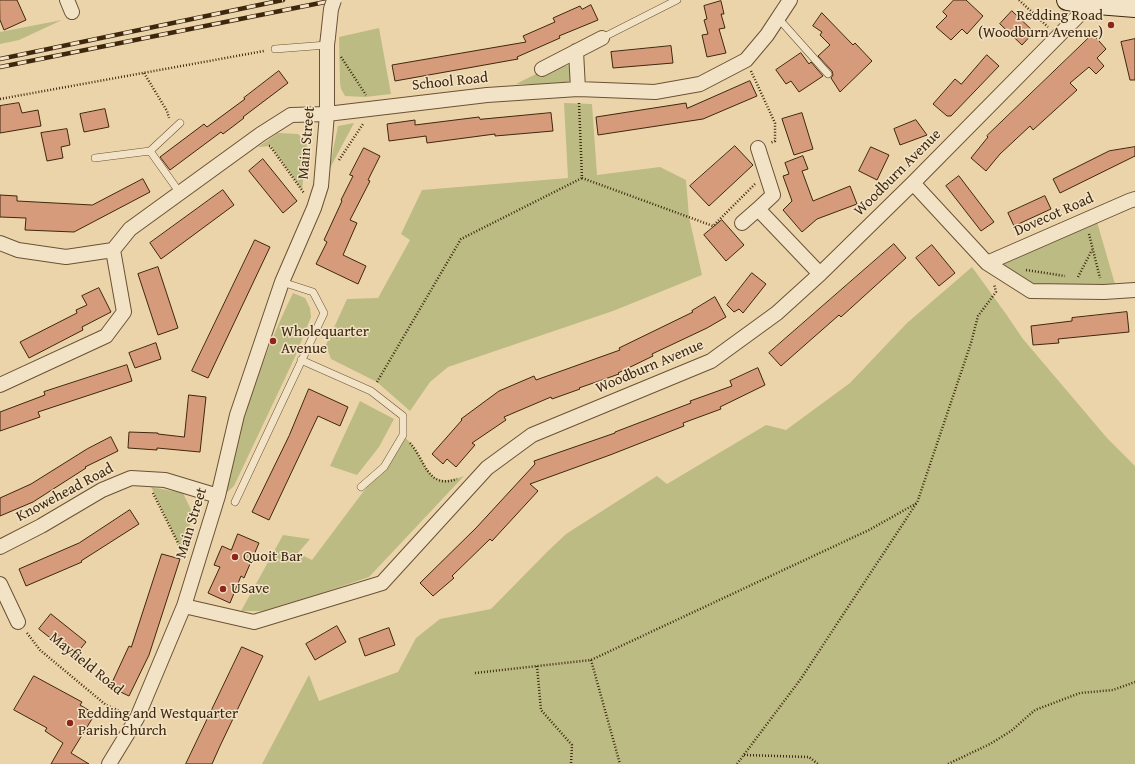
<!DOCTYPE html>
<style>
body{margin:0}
canvas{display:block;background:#ebd4a9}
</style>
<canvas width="1135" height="764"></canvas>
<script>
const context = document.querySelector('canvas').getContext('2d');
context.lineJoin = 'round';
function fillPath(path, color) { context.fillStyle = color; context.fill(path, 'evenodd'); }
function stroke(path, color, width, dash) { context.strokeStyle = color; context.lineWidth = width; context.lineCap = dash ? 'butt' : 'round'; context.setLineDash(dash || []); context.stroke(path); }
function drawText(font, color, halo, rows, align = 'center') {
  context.font = font + ' "Gentium Book Plus",serif'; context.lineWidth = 3; context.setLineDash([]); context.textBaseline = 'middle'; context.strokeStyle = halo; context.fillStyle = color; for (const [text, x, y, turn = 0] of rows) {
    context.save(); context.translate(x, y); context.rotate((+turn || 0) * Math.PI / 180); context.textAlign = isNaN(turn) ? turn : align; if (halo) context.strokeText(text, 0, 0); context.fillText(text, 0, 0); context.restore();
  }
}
fillPath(new Path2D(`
 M62 20 19 40 0 44V32Z
 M379 28 391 94 365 97 345 96 341 89 340 83 339 37Z
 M572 65V82L566 85 516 84 538 73 539 76 551 71V68Z
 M564 103 592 104 597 175 660 167 686 180 689 217 702 275 613 311 448 367 430 382 410 411 377 382 331 359 326 345 347 299 378 298 410 240 401 234 422 190 568 178Z
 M354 123 329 170 338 126Z
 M278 133 298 134 307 143 302 190 271 146 258 147Z
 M1095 215 1117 291H1031L987 263Z
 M972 267 1006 314 1023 339 1107 438 1135 466V764H262L309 675 319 701 398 672 416 638 440 619 491 609 547 552 566 534 657 476 667 484 766 425 786 430 850 383 907 323Z
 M293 293 305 298 310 308 311 317 295 357 234 486 222 497C231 470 237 442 245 415 258 373 274 332 293 293Z
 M360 401 394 419 379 447 357 475 330 466Z
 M403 435C407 440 412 444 415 449 431 474 431 488 464 476L369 577 322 593 262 611H241L283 535 310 539 298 553 312 560 363 492 384 467Z
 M151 487 183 493 193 514 182 551Z`), '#bdbb84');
const building = new Path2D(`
 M0 0H17L26 20 4 30 0 20Z
 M954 0H966L983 16 967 34 962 29 951 40 936 27 947 16 943 12Z
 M721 1 724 14H721L725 28 719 29 726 53 707 57 702 35 708 34 704 20 707 19 704 6Z
 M591 5 598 20 559 36 560 38 517 57 518 59 395 81 392 65 526 42 523 36 555 22 553 18 580 6 582 9Z
 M1012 11 1034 32 1022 45 1000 24Z
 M822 13 853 45 855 43 872 61 840 92 831 78 833 75 832 71 818 56 830 45 820 35 822 32 813 26Z
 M1093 34 1106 49 1097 58 1104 66 1096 74 1089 67 1070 83 1077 90 1033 130 1030 126 1000 154 986 171 971 158 988 137 987 136Z
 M1135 39V80H1130L1121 42Z
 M671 46 673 63 613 68 611 52Z
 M801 53 809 64 811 62 823 76 799 92 791 81 786 84 776 70Z
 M987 55 999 66 951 116H947L933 104 955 79 961 84Z
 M279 71 288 83 243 117 244 118 223 134 221 132 170 170 160 157 204 124 207 127 245 99 244 98Z
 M750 81 757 96 703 119 598 135 596 117 686 103 687 108Z
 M19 103 22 113 38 110 41 126 0 133V106Z
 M105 109 109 127 84 132 80 114Z
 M551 113 553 131 495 136V134L427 143 426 136 389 141 387 124 415 120V125L479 117 480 119Z
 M802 113 813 149 794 155 782 119Z
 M916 120 927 135 900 145 894 129Z
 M67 129 70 145 61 147 63 158 47 161 41 133Z
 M735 146 753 165 709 206 690 186Z
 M871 147 889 155 877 180 859 171Z
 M1135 147V156L1060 193 1053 179 1109 151Z
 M364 148 380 156 368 180 370 181 350 220 357 223 343 255 366 266 358 284 316 264 327 242 324 240 342 201 341 200 353 176 350 175Z
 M803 156 808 169 802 171 813 201 850 186 857 204 817 219 802 232 783 210 792 201 783 176 789 174 785 163Z
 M263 159 297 201 283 213 249 171Z
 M959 176 994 222 981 231 946 186Z
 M143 179 150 192 74 232 25 230 26 218 0 217V195L17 196V201L92 205Z
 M223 190 234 205 161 259 150 243Z
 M1045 196 1051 209 1014 226 1008 213Z
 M722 220 744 245 726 261 704 235Z
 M255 240 270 247 208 378 192 371Z
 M894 244 906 258 841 317 839 315 781 366 769 353Z
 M932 245 955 273 939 286 916 258Z
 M158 267 178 328 158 335 138 274Z
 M752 273 766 284 743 313 739 309 734 312 727 305Z
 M99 288 111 312 82 327 83 330 29 358 20 342 77 313 76 310 87 305 82 296Z
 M715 297 726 317 707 328 652 354 653 356 618 373 619 374 579 388 580 389 552 399 551 397 504 417 506 420 472 443 475 445 456 467 447 459 443 464 432 454 462 420 461 419 499 391 534 376 536 380 620 350 619 348 693 312 692 311Z
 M1127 312 1129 332 1058 339 1059 343 1033 345 1031 326 1072 321V318Z
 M156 343 161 359 135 368 129 353Z
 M127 365 132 381 38 412 40 417 0 431V412L45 395 44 392Z
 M758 368 765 385 720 407 721 409 683 423 684 426 610 455 530 484 538 491 492 541 490 539 452 576 454 578 433 596 420 583 476 528 535 464 534 461 615 433V432L691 403 690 401 732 386 730 381Z
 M309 389 348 407 340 426 318 416 269 520 252 512 289 436Z
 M189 395 206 397 200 452 157 448V450L128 448 129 432 158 433V434L184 437Z
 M111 437 118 451 85 467 86 468 33 502 0 516V498L31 484 87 449Z
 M130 510 139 524 81 561 82 562 26 586 19 569 79 543Z
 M238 534 259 543 244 578 241 576 230 603 208 593 220 567 214 565 222 546 231 550Z
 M162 554 180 559 149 655 129 696 110 687 129 646 131 647Z
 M51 614 86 642 74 657 39 629Z
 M337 626 346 642 315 660 306 644Z
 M389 628 395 645 365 656 359 639Z
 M242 647 263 656 220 746 212 764H186Z
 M34 676 82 702 80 705 95 714 71 753 89 764H51L63 743 45 731 47 728 14 710Z`);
fillPath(building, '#d69b7b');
stroke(building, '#3f270e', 1);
const service = new Path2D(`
 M778 18 828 74
 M602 38 677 0
 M275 49 327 45
 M150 151 180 123
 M95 158 150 151 180 193
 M301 360 371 391 403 416V435L384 467 361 487
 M235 502 324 313 313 292 282 282`);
const minor = new Path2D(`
 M67 0 72 12
 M576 51 578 89
 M542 69 602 38
 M758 148 773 195 758 209 820 274
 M913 183 987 263 1031 291 1104 292 1135 290
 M742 223 758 209
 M0 243 18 250 66 257 113 250
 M987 263 1129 201 1135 199
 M0 385 106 336 124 312 113 250 130 229 261 134 291 115 327 114 487 95 578 89 655 92 700 84 746 60 767 35 790 0
 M0 547 41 526 102 490 131 478 165 480 218 496
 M0 584 18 622
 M184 606 254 622 382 583 487 468 532 435 711 361 777 313 820 274 913 183 1079 15 1085 3
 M109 764 137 718 184 606 218 496 237 415 282 282 314 208 321 186 327 114V45L328 37`);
const secondary = new Path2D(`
 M1067 0 1085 3 1135 7`);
stroke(service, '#6a5235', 8);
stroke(minor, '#6a5235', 16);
stroke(secondary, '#3f270e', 22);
stroke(new Path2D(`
 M1019 0 1048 27
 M341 57 366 95
 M751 71 775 123V141L770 143
 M144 73 167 111 169 118
 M0 99 264 51
 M579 103 582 178 713 226 755 184
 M269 146H270L304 193
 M339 160 363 124
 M1089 234 1100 278
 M1026 270 1065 276
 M1078 277 1092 250
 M377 382 461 239 582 178
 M410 443C425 459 427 490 457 479
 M153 493 185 557
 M27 633 40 650 106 705 124 713
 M591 660 620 764
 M537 666 541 710 572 745 571 764
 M475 673 591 660 869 530 917 503 971 343 978 316 996 292 994 284
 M744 755 809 757 818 764
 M737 764 800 680 916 504
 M948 764 990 744 1011 731 1035 710 1080 693 1113 690 1135 682`), '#3f270e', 2.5, [1, 2]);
stroke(service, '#f2e3c7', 7);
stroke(minor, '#f2e3c7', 14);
stroke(secondary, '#f2e3c7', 20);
const rail = new Path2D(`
 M0 59 283 0
 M0 67 335 0`);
stroke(rail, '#3f270e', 4.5);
stroke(rail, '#f2e3c7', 3, [9]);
const minorBridge = new Path2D(`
 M328 37 331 9 334 0`);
stroke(minorBridge, '#6a5235', 16, []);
stroke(minorBridge, '#f2e3c7', 14);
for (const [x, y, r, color] of [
 [1111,25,4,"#8f2418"],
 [273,341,4,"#8f2418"],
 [235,557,4,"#8f2418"],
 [223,589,4,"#8f2418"],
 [70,723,4,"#8f2418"]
]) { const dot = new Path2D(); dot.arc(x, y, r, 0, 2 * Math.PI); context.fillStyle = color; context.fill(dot); stroke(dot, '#f2e3c7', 1.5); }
drawText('15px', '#3f270e', '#f2e3c7', [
 ["Redding Road",1103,16,"right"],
 ["(Woodburn Avenue)",1103,33,"right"],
 ["Wholequarter",281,332],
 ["Avenue",281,349],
 ["Quoit Bar",243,557],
 ["USave",231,589],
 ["Redding and Westquarter",78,714],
 ["Parish Church",78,731]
], 'left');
drawText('15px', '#3f270e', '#f2e3c7', [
 ["School Road",450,82,-6],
 ["Main Street",307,143,-85],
 ["Woodburn Avenue",898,173,-45],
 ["Dovecot Road",1054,215,-24],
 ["Woodburn Avenue",650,367,-23],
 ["Knowehead Road",65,493,-28],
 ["Main Street",192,523,-73],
 ["Mayfield Road",86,664,39]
]);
</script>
